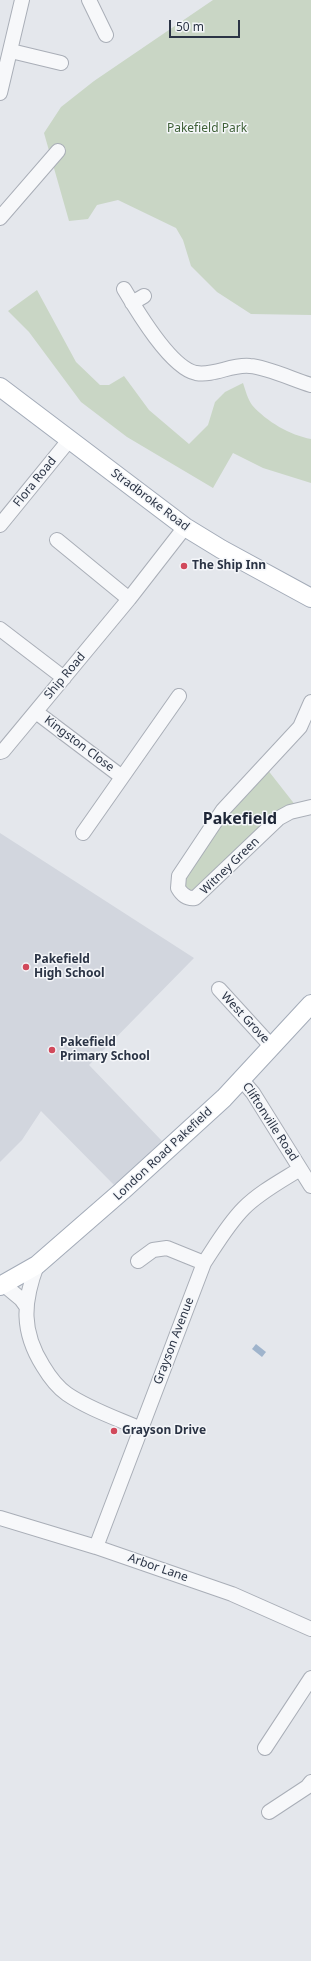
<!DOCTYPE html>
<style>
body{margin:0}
#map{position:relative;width:311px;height:1961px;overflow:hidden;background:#e4e7ec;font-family:"Noto Sans",sans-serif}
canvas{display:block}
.scale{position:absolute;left:169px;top:20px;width:71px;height:18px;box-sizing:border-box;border:2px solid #2b3445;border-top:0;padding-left:5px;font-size:12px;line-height:14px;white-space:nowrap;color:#2b3445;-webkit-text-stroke:3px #f4f6f9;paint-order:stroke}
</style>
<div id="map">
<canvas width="311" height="1961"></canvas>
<div class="scale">50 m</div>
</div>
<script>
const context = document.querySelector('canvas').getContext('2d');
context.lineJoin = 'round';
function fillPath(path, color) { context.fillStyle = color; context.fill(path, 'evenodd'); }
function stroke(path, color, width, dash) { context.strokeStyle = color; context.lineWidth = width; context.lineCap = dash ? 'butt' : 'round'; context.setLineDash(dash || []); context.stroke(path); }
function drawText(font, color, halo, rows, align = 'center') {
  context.font = font + ' "Noto Sans",sans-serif'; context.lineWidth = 3; context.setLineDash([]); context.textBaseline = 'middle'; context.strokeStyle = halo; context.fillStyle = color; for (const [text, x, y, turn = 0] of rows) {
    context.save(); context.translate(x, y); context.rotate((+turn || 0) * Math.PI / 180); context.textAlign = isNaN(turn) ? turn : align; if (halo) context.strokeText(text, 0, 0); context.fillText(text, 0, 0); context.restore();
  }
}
fillPath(new Path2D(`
 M0 833 194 958 89 1065 162 1141 114 1185 41 1111 22 1140 0 1162Z`), '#d2d6de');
fillPath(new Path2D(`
 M213 0H311V315L251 314 217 292 191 266 183 240 176 228 118 200 97 205 88 219 69 221 44 133 61 107 94 81Z
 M37 290 76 362 100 385H109L124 376 149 410 189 444 208 425 215 402 225 392 243 383C245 389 248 400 252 405 267 422 290 435 311 439V483L263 468 233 453 213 488 127 437 81 402 29 332 8 311Z
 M267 769 296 806 191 894 181 881 229 808Z`), '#c9d6c5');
fillPath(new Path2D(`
 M256 1344 266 1352 262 1357 252 1349Z`), '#9fb4cc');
const minor = new Path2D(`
 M89 0 106 35
 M11 51 61 63
 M0 93 22 0
 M0 218 58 151
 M124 289C137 311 171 368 196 373 215 376 231 364 250 366 267 367 294 380 311 385
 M132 303 144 296
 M0 525 70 439
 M57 540 129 599
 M0 629 64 678
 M311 702 300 727 223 810 179 876 178 888C182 895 187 899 195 898L279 818 290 812 311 807
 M36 712 122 777
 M0 752 3 751 129 599 185 527
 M83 833 179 696
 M219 989 272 1047
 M241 1079 253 1093 311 1186
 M138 1261 153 1250 167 1248 204 1263
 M37 1265C23 1302 21 1331 43 1366 49 1376 57 1387 67 1394 89 1409 116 1418 141 1429
 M4 1285 21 1299 26 1306
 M0 1518 96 1547 232 1594 311 1629
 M96 1547 204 1263C216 1245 228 1224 244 1208 260 1192 281 1181 300 1169
 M265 1748 311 1678
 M269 1812 307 1787 311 1782`);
const major = new Path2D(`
 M0 387 185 527 221 549 311 598
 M0 1286 37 1265 122 1191 224 1098 311 1004`);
stroke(minor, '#a9aeb7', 16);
stroke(major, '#a3abb8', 20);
stroke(minor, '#f7f8fa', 14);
stroke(major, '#fff', 18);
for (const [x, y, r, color] of [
 [184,566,4,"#d1495b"],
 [26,967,4,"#d1495b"],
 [52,1050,4,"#d1495b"],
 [114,1431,4,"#d1495b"]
]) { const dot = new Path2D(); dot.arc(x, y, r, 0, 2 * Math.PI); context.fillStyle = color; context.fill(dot); stroke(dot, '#f4f6f9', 1.5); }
drawText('12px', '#3f6138', '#f4f6f9', [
 ["Pakefield Park",207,129]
]);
drawText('12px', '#2b3445', '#f4f6f9', [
 ["Flora Road",35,482,-51],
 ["Stradbroke Road",150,500,37],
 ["Ship Road",65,676,-50],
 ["Kingston Close",79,744,37],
 ["Witney Green",230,866,-44],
 ["West Grove",245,1018,47],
 ["Cliftonville Road",270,1122,57],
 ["London Road Pakefield",163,1154,-43],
 ["Grayson Avenue",174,1341,-69],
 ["Arbor Lane",158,1568,19]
]);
drawText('bold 12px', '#2b3445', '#f4f6f9', [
 ["The Ship Inn",192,566],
 ["Pakefield",34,960],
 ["High School",34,974],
 ["Pakefield",60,1043],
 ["Primary School",60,1057],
 ["Grayson Drive",122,1431]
], 'left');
drawText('bold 16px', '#1d2536', '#f4f6f9', [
 ["Pakefield",240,819]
]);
</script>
